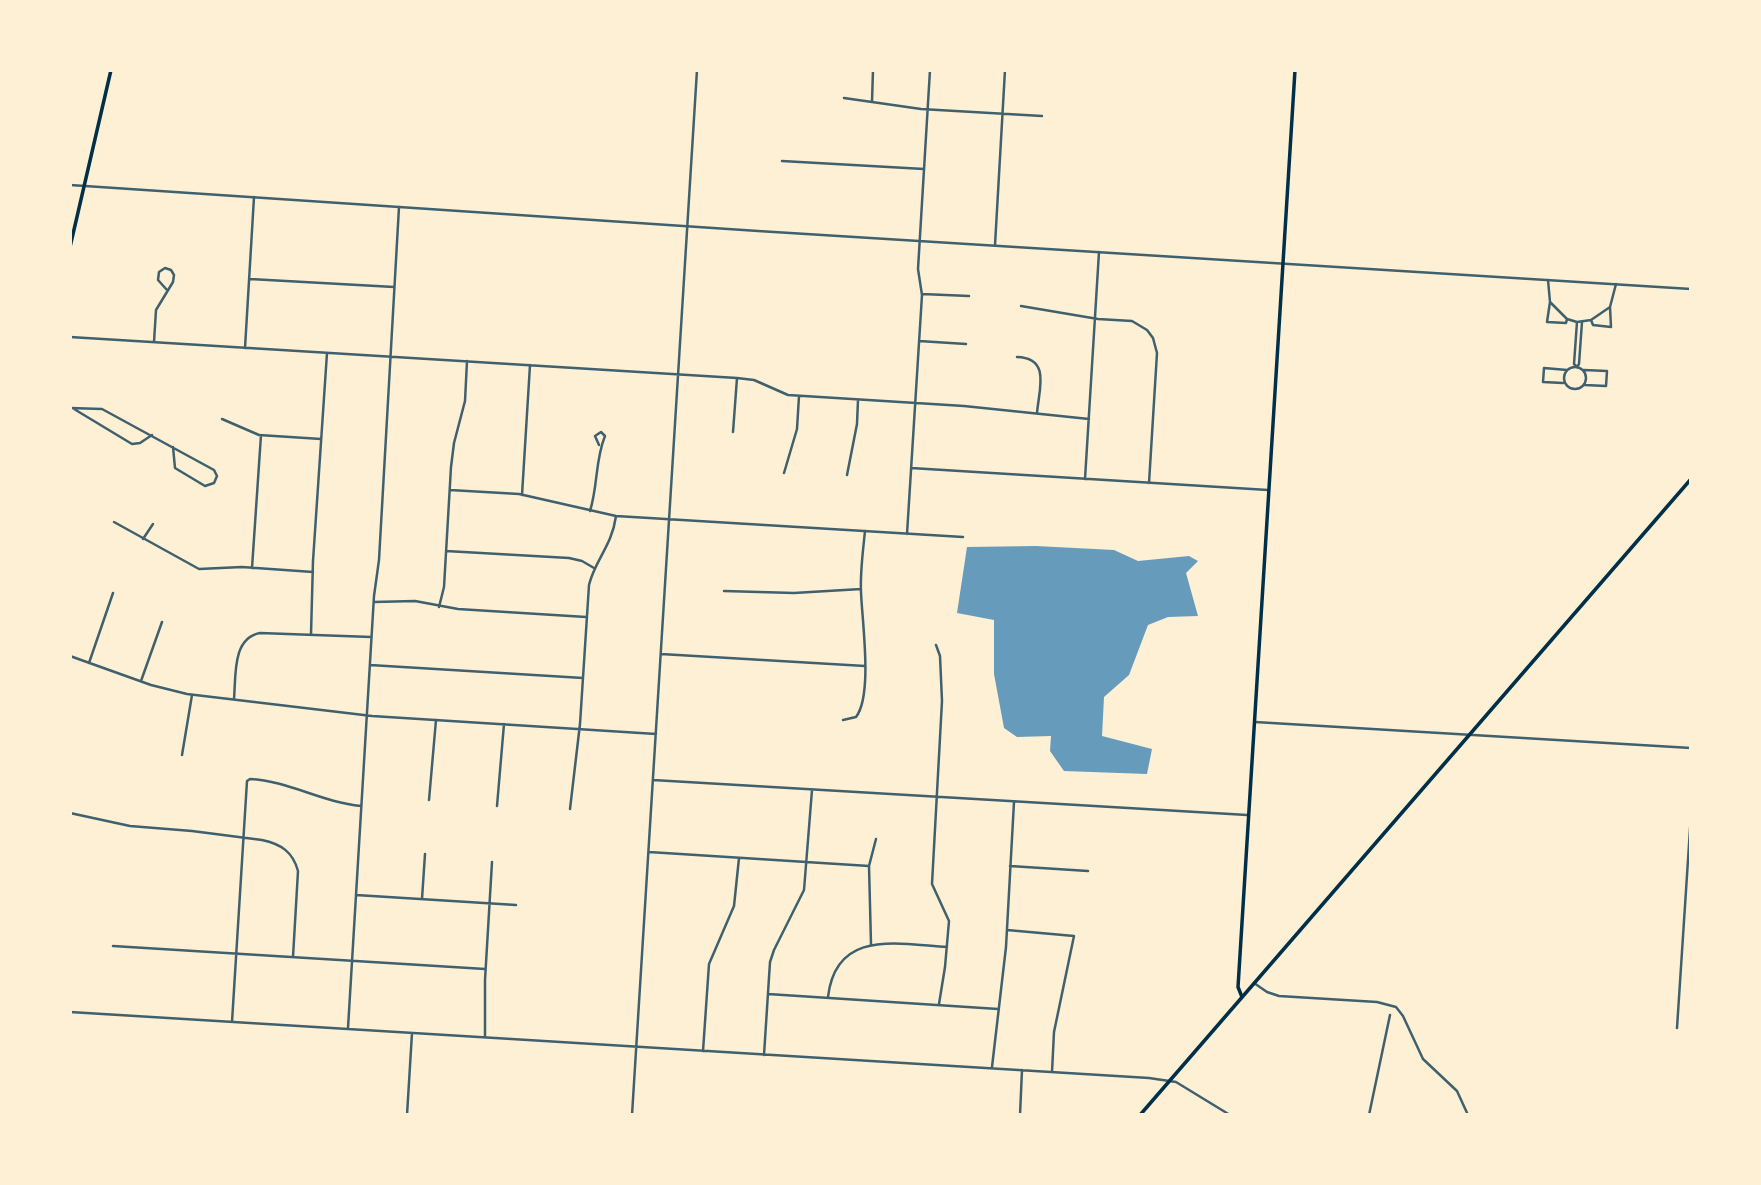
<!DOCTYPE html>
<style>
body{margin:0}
#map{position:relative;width:1761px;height:1185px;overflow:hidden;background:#fdf0d5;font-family:"Space Grotesk",sans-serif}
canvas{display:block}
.frame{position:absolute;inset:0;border:72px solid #fdf0d5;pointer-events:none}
</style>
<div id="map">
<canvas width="1761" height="1185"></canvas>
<div class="frame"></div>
</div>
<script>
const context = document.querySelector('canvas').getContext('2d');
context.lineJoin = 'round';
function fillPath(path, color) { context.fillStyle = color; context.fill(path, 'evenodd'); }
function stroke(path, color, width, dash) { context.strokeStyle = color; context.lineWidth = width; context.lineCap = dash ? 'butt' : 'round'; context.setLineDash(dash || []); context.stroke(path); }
fillPath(new Path2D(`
 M1036 546 1114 550 1138 561 1189 556 1198 561 1186 573 1198 616 1168 617 1148 625 1129 675 1104 697 1102 736 1152 749 1147 774 1064 771 1050 751 1051 736 1017 737 1004 728 994 674V620L957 613 967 547Z`), '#669bbc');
stroke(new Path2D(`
 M844 98 921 109 1042 116
 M872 102 873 70
 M782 161 924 169
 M995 245 1005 70
 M250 279 394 287
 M1548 280 1550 302
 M922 294 969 296
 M1021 306 1098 319 1132 321 1147 330 1153 338 1157 353 1149 483
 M1610 307 1591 320 1593 325 1611 327 1610 307 1616 284
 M1567 319 1550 302 1547 322 1566 323 1567 319 1577 322 1591 320
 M1577 322 1574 364 1577 367 1579 364 1582 322
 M70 337 737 378 754 380 788 395 964 406 1089 419
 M919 341 966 344
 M154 342 156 310 173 282 174 275 171 270 165 268 159 272 158 280 167 290
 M245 348 254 197
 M1017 357C1051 358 1039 389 1037 413
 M1564 378a11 11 0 1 1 22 0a11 11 0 1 1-22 0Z
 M1584 370 1607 371 1606 386 1585 385
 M1563 383 1543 382 1544 368 1567 370
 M70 408 102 409 214 470 217 476 214 483 205 486 175 468 173 447
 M74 409 132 444 140 443 152 435
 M222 419 259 435 321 439
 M733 432 737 378
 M911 468 1268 490
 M784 473 797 429 799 396
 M847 475 857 424 858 400
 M1085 479 1099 252
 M450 490 519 494 616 516 963 537
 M522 495 530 365
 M590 511C598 486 595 460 605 436L601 432 595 436 599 445
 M114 522 199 569 242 567 313 572
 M907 534 922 295 918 269 930 70
 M143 539 153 524
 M446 551 569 558 582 561 594 568
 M252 568 261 435
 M724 591 794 593 861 589
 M374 602 415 601 458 609 586 617
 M439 607 444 587 451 467 454 443 465 401 467 361
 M311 634 313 561 327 353
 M936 645 940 656 942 701 932 884 949 921 945 967 939 1004
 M661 654 865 666
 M70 656 151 685 187 694 372 716 656 734
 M89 663 113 593
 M370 665 583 678
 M141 681 162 622
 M234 699C236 676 232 638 260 633L371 637
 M843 720 856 717C873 695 862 621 861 592 860 572 863 551 865 531
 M1255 722 1691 748
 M182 755 192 695
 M653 780 1247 815
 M429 800 436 720
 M497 806 504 724
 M570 809 580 724 589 585C595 560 612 546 616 516
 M70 813 130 826 192 831 262 840C281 844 293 852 298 871L293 957
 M649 852 869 866
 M1010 866 1088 871
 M356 895 516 905
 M422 899 425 854
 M1007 930 1074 936 1054 1032 1052 1072
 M871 944 869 866 876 839
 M113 946 485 969
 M1254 983 1267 992 1279 996 1377 1002 1396 1007 1403 1016 1423 1059 1457 1091 1468 1115
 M768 994 998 1009
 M828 997C836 929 897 944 947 947
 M70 1012 1149 1078 1176 1082 1230 1115
 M232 1022 247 781 250 779C289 781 321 802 361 806
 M348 1028 374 596 379 560 399 207
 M1677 1028 1691 814
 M485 1037V980L492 862
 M703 1051 709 964 734 906 739 858
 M764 1055 770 962 774 950 804 890 812 790
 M992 1067 1006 947 1014 802
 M407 1115 412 1033
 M632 1115 697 70
 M1020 1115 1022 1070
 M1369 1115 1390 1015`), '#3f606c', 2.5);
stroke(new Path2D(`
 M70 185 758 231 1691 289`), '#3f606c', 2.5);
stroke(new Path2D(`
 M1242 997 1238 987 1295 70`), '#003049', 3.5);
stroke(new Path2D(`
 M70 247 111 70
 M1140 1115 1691 479`), '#003049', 3.5);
</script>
